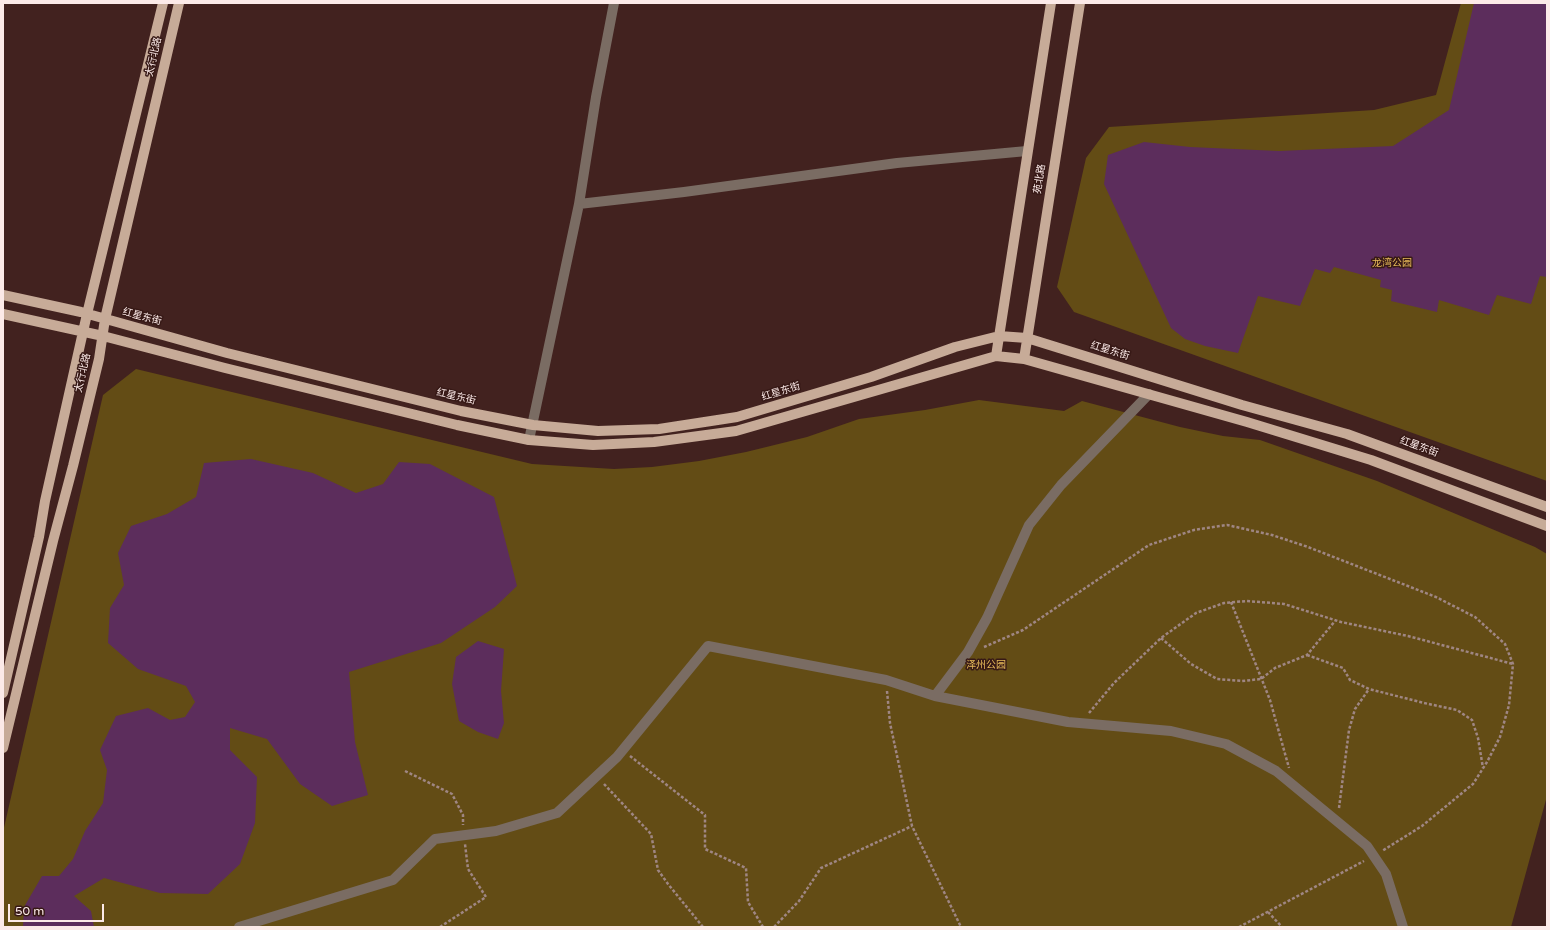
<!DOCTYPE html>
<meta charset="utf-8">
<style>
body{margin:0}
#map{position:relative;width:1550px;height:930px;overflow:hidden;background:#42221f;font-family:"Varela Round",sans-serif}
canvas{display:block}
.frame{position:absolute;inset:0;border:4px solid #fceae8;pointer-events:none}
.scale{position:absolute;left:8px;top:904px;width:96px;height:18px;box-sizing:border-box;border:2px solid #fceae8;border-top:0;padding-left:5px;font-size:12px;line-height:14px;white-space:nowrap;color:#fceae8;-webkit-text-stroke:3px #371916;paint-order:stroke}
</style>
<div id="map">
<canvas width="1550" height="930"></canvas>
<div class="frame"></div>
<div class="scale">50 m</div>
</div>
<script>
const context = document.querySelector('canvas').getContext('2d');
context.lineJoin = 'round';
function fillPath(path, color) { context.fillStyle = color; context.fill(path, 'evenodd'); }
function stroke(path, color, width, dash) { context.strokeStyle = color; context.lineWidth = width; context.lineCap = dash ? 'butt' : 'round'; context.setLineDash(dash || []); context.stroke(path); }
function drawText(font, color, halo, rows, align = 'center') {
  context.font = font + ' "Varela Round","Noto Sans SC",sans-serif'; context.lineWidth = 3; context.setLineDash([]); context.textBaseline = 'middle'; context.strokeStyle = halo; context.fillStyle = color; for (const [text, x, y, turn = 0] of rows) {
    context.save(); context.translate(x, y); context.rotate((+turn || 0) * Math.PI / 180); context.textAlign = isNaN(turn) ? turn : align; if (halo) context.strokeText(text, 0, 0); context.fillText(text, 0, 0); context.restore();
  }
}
fillPath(new Path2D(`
 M1461 3H1547V481L1074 312 1057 287 1086 158 1109 127 1374 110 1436 95Z
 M136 369 532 464 614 469 652 467 699 461 746 452 807 437 859 419 925 410 979 400 1064 411 1082 401 1180 427 1223 436 1260 440 1377 481 1535 547 1547 554V796L1511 927H3V832L103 395Z`), '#634c15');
fillPath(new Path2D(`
 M1474 3H1547V277L1540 276 1531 304 1497 295 1489 315 1439 300 1437 312 1391 301 1392 290 1380 287 1381 280 1334 267 1330 273 1315 269 1300 306 1258 296 1238 353 1205 346 1185 339 1171 328 1104 184 1108 155 1144 142 1190 147 1279 151 1393 146 1449 110Z
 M251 459 313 473 356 493 383 484 399 462 430 464 494 497 517 586 495 607 441 643 349 672 355 742 368 795 332 806 300 784 267 739 230 728V750L257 777 255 823 240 864 208 894 160 893 104 878 74 896 91 911 94 927H23L24 907 42 876H59L73 859 85 831 103 803 107 770 100 750 116 716 148 708 170 720 185 717 195 702 186 686 138 669 108 643 110 608 124 585 118 553 131 526 167 514 196 497 204 463Z
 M478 641 504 649 501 691 504 723 498 739 478 732 459 721 452 684 456 657Z`), '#5c2d5c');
stroke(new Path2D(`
 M1231 602 1270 700 1289 768
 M1161 638 1191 664 1217 679 1242 681 1261 679 1275 668 1307 655 1335 621
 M984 647 1023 630 1149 545 1194 530 1227 525 1272 535 1308 547 1436 597 1475 617 1505 644 1513 664 1509 705 1500 737 1487 762 1473 784 1422 826 1382 851
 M1307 655 1343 668 1350 680 1369 689 1424 703 1457 710 1472 720 1478 738 1483 768
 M887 691 890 723 912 826 961 927
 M1089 713 1114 683 1161 638 1196 613 1224 603 1247 601 1284 604 1341 622 1408 636 1513 664
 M630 756 705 815V849L746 868 748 902 763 927
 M405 771 452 794 463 815V825
 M604 784 651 834 658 870 668 884 703 927
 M1339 808 1349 730 1355 709 1369 689
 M1268 912 1282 927
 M440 927 486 897 468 869 465 844
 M774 927 799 901 821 868 912 826
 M1239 927 1364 861`), '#9f8683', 2.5, [3, 2]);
stroke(new Path2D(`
 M579 204 684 192 897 163 1027 151
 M529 440 579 204 596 97 614 3
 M935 696 1068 722 1171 731 1226 744 1276 771 1367 846 1386 874 1403 927
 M239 927 393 880 435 839 496 831 557 813 617 757 708 646 886 680 935 696 968 652 987 618 1029 525 1061 485 1149 394`), '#7a6c63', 10);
stroke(new Path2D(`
 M3 295 81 312 227 353 461 411 533 425 598 431 659 429 737 417 871 377 955 347 999 336 1027 338 1242 405 1347 434 1547 507
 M3 314 103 336 225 368 457 425 529 440 593 445 654 442 736 431 996 356 1024 359 1247 422 1371 460 1547 526
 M996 356 1051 3
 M1024 359 1080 3
 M3 693 39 537 45 501 87 314 163 3
 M3 748 53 541 73 466 99 359 105 319 179 3`), '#c7ab98', 10);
drawText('10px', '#fceae8', '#371916', [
 ["太行北路",154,57,-77],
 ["苑北路",1040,179,-81],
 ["红星东街",142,317,15],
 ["红星东街",1110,351,17],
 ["太行北路",83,373,-77],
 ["红星东街",781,392,-17],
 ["红星东街",456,397,13],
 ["红星东街",1419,447,20]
]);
drawText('10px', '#e7bb5a', '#371916', [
 ["龙湾公园",1392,263],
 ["泽州公园",986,665]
]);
</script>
